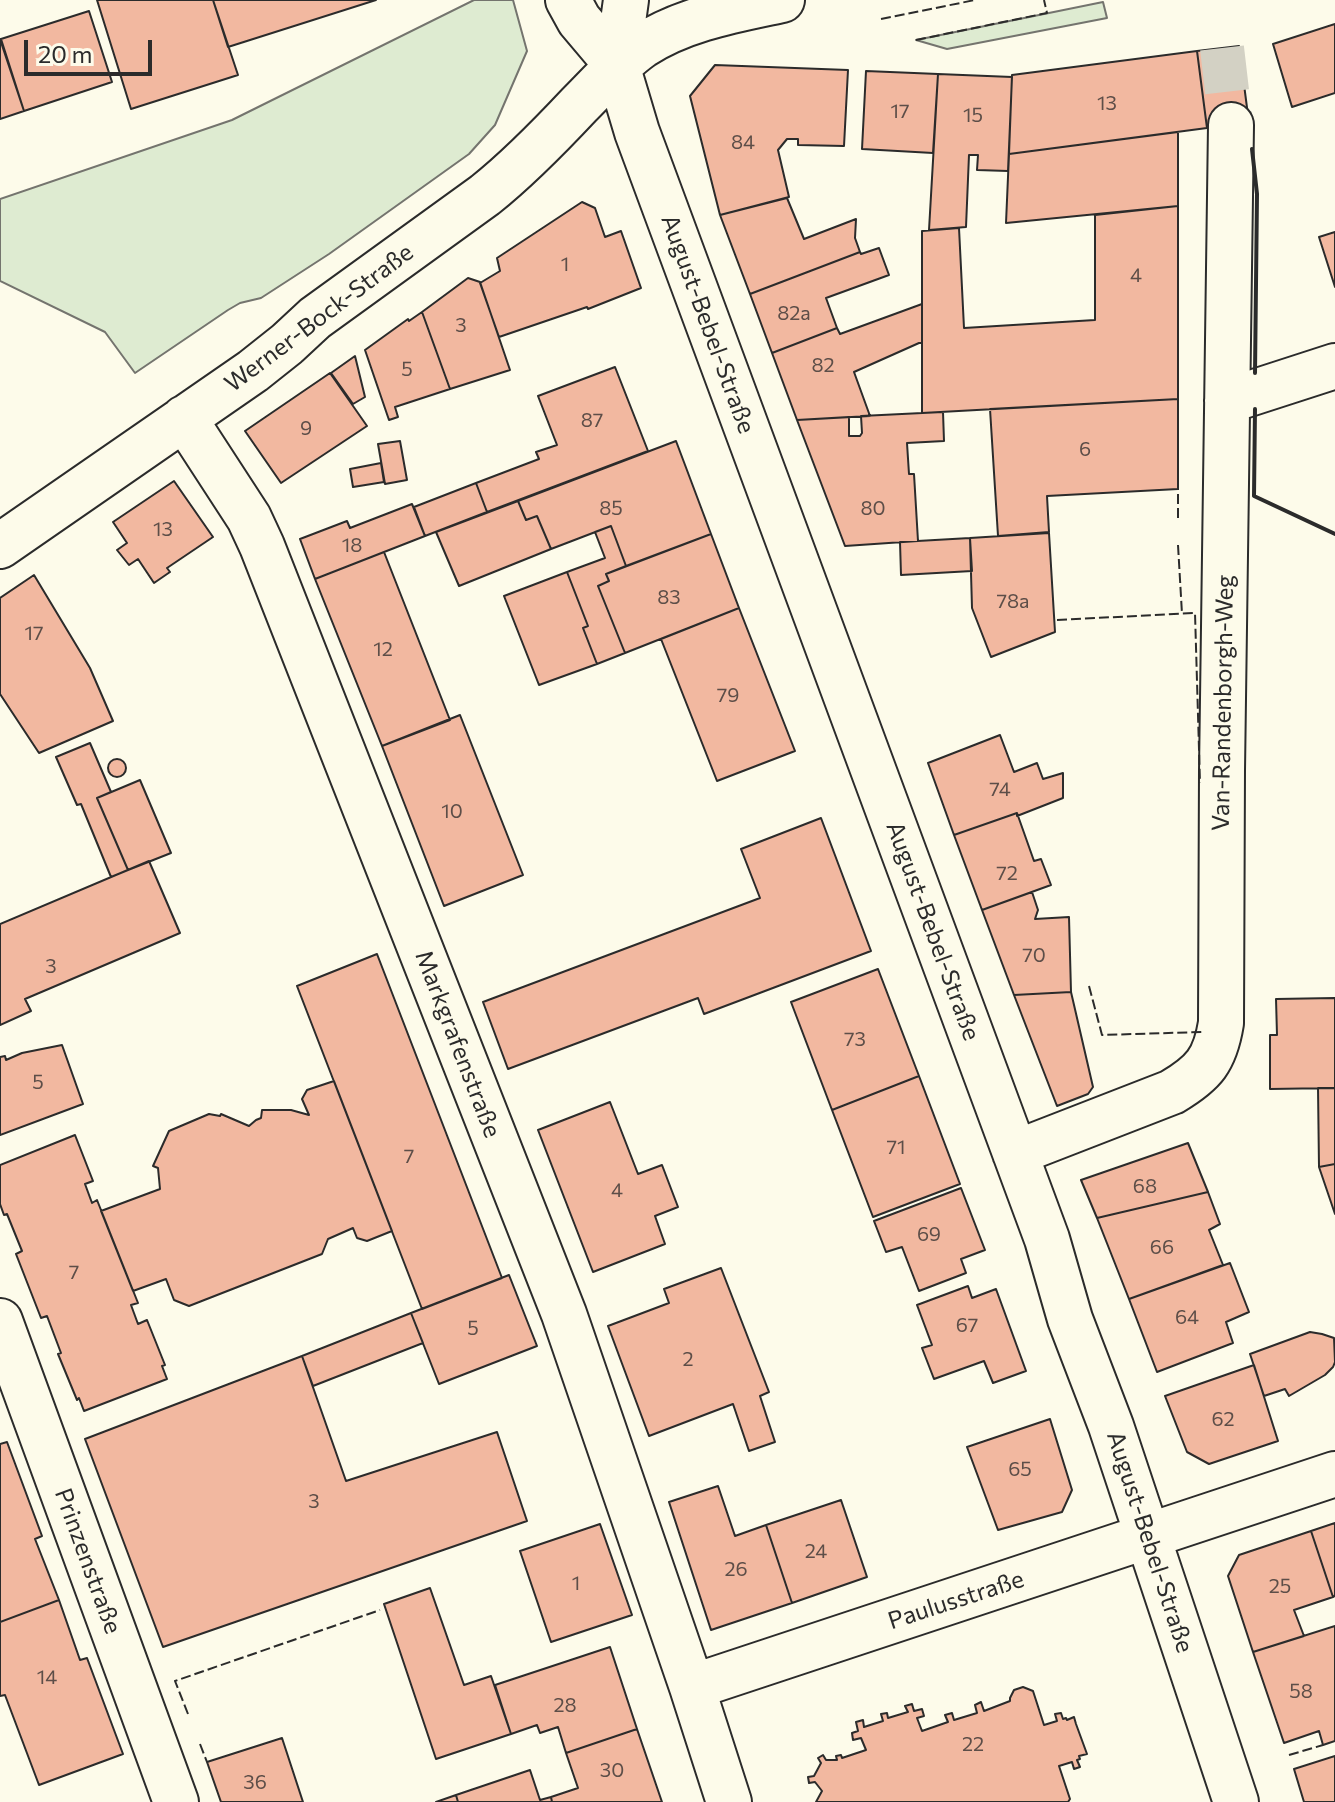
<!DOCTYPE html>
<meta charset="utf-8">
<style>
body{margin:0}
#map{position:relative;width:1335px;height:1802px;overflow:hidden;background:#fdfbea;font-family:Commissioner,sans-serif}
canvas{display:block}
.scale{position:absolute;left:24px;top:40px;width:128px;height:36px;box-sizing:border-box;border:4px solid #2b2b2b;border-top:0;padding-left:10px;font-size:24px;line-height:28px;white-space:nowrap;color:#2b2b2b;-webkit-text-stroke:6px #fdfbea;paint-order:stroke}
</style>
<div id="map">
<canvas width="1335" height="1802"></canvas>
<div class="scale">20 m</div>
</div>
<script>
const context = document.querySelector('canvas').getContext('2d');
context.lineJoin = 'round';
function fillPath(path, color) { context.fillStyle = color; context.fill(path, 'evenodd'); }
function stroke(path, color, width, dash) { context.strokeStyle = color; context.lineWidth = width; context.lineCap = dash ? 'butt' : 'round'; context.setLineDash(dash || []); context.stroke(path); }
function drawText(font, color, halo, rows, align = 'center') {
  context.font = font + ' Commissioner,sans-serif'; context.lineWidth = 6; context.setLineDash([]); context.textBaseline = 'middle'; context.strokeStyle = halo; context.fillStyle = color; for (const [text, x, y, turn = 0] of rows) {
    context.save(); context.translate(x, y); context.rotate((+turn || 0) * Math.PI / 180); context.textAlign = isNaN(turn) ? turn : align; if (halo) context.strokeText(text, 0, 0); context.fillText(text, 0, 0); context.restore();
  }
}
const green = new Path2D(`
 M474 0H513L527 51 495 125 469 154 329 254 261 298 240 303 228 310 135 373 105 332 0 281V199L232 120Z
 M1103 2 1107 18 947 49 916 40Z`);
fillPath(green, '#deebd1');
stroke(green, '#74746e', 2);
const building = new Path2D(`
 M97 0H213L238 75 131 109Z
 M213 0H376L228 47Z
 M89 11 112 82 24 111 1 39Z
 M1335 24V93L1292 107 1273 44Z
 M0 39 24 111 0 119Z
 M1239 46 1249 123 1207 128 1197 51Z
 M1197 51 1207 128 1009 154 1012 75Z
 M715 65 848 70 844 146 798 145V139H787L778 150 789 197 720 215 690 96Z
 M866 71 938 74 933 153 862 149Z
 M938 74 1012 77 1008 171 977 170 978 155H969L966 227 929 230Z
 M1178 132V206L1006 223 1009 154Z
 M787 198 804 239 856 219 855 238 860 252 750 294 720 215Z
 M582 202 595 208 605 237 621 231 641 288 588 309 587 307 499 337 480 283 500 271 497 258Z
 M1178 206V399L922 413V231L959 228 964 328 1095 320V215Z
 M1335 232V287L1319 237Z
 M879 248 889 275 826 298 837 328 772 353 750 294 860 252 861 254Z
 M468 278 480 282 510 370 450 389 422 312Z
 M922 304V343H919L854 372 870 416 797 420 772 353 837 328 840 334Z
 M422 312 450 389 395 407 398 417 389 420 365 350 408 319 409 321Z
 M355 356 365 397 353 404 331 373Z
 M615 367 648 451 487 512 476 483 539 459 536 452 557 445 538 396Z
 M330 373 367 426 281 483 245 431Z
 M1178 399V489L1047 496 1049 532 998 536 990 409Z
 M943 412 944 441 907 443 909 474H914L918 541 845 546 797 420 849 417V436H860L862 433 861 416Z
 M400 441 407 480 385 484 378 444Z
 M676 441 711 534 626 566 611 526 551 549 537 516 526 520 518 501Z
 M381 463 384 482 353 487 350 469Z
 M174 481 213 537 167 568 170 572 154 583 138 559 129 565 117 550 127 543 113 522Z
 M476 483 487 512 425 536 414 507Z
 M518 501 526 520 537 516 551 549 459 586 436 532Z
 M412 504 425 536 315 579 300 539 347 521 350 528Z
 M611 526 626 566 606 574 609 581 598 586 625 653 597 664 583 628 588 626 567 572 605 558 595 532Z
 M1049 533 1055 632 991 657 972 608 970 538Z
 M711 534 739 608 625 653 598 586 609 581 606 574Z
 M970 538 972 571 901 575 900 542Z
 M384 552 450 720 382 746 315 579Z
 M567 572 588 626 583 628 597 664 539 685 504 596Z
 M34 575 90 668 113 721 39 753 0 694V598Z
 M739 608 795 751 717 781 661 639Z
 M460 715 523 875 444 906 382 746Z
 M1000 735 1014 772 1037 763 1043 779 1063 773V798L1017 816V813L954 835 928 763Z
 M90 743 111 792 97 798 128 870 111 877 81 804 77 805 56 757Z
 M108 768a9 9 0 1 1 18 0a9 9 0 1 1-18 0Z
 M140 780 171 853 128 870 97 798Z
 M1017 813 1034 861 1041 859 1051 885 982 910 954 835Z
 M821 818 871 951 704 1014 698 998 508 1069 483 1002 760 898 741 849Z
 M149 861 180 933 25 999 31 1011 0 1025V924Z
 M1032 892 1038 910 1035 919 1069 917 1071 992 1014 995 982 910Z
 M377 954 502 1278 422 1309 297 986Z
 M878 969 919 1076 832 1110 791 1002Z
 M1071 992 1093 1087 1088 1094 1057 1106 1014 995Z
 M1335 998V1088L1270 1089V1035H1277L1276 999Z
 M62 1045 83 1104 0 1135V1057L5 1056 6 1060 22 1053Z
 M919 1076 960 1184 873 1217 832 1110Z
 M334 1081 392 1231 367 1241 357 1238 353 1228 328 1239 322 1254 189 1306 174 1300 166 1279 133 1291 101 1211 160 1189 158 1168 153 1166 169 1131 209 1114 220 1116 221 1114 249 1126 256 1120 261 1118 262 1110H291L309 1115 302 1099 307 1090Z
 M1318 1088H1335V1164L1319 1167Z
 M610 1102 638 1174 662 1165 678 1207 655 1216 665 1244 593 1272 538 1130Z
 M75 1135 93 1181 85 1184 92 1203 97 1200 138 1303 131 1305 138 1324 147 1320 165 1365 162 1366 167 1379 84 1411 79 1398 77 1400 58 1354 61 1353 47 1316 41 1318 16 1254 22 1251 7 1214 4 1215 0 1204V1165Z
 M1188 1143 1208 1192 1097 1218 1081 1180Z
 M1335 1164V1214L1319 1167Z
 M961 1188 985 1250 961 1259 966 1273 919 1291 902 1247 886 1252 874 1221Z
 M1208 1192 1220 1224 1209 1230 1223 1265 1129 1299 1097 1218Z
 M1230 1263 1249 1312 1226 1322 1233 1343 1157 1372 1129 1299Z
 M721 1268 769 1392 760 1396 775 1442 749 1451 733 1404 649 1436 608 1326 669 1303 664 1289Z
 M509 1275 537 1346 439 1384 411 1313Z
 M968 1286 972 1298 996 1289 1026 1371 993 1383 984 1361 934 1379 922 1348 932 1345 917 1305Z
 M411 1313 423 1343 313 1386 302 1356Z
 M1310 1332 1322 1334 1334 1338 1335 1362 1333 1367 1325 1375 1289 1396 1285 1389 1264 1396 1250 1354Z
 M302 1356 346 1481 497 1432 527 1521 163 1647 85 1439Z
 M1254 1365 1278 1441 1209 1464 1187 1452 1165 1396Z
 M1050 1419 1072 1490 1062 1512 998 1530 967 1447Z
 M7 1442 42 1536 35 1539 59 1600 0 1622V1444Z
 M718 1486 735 1536 766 1525 792 1603 711 1630 669 1502Z
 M841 1500 867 1577 792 1603 766 1525Z
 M1335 1523V1596L1333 1597 1311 1531Z
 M600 1524 632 1615 551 1642 520 1551Z
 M1311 1531 1333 1597 1294 1610 1304 1636 1253 1652 1228 1576 1239 1555Z
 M430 1588 464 1685 491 1676 511 1734 436 1759 384 1604Z
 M59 1600 80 1660 87 1658 123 1754 39 1785 5 1695 0 1696V1622Z
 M1335 1626V1741L1323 1745 1319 1731 1284 1743 1253 1652Z
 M610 1647 637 1729 566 1753 558 1727 540 1733 537 1725 511 1734 495 1685Z
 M1023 1687 1033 1691 1044 1725 1057 1721 1055 1714 1061 1713 1063 1719 1066 1718 1067 1720 1074 1717 1076 1724 1087 1754 1079 1756 1080 1759 1077 1760 1080 1767 1074 1769 1072 1762 1059 1766 1070 1799 1068 1802H816L822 1791 815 1782 809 1783 808 1777 814 1776 821 1763 818 1758 823 1755 826 1760H837L836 1756 841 1755 842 1758 866 1750 861 1738 853 1740 852 1733 858 1731 856 1722 863 1720 864 1727 883 1721 881 1714 887 1713 888 1718 908 1712 905 1706 912 1704 914 1711 922 1709 924 1716 917 1718 922 1731 948 1722 945 1715 952 1713 954 1720 977 1713 975 1705 981 1702 984 1711 1010 1701V1698L1014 1690Z
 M637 1729 662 1802H552L551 1797 578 1788 566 1753Z
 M282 1738 303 1802H221L207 1762Z
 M1335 1756V1802H1304L1294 1769Z
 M530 1770 540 1800 551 1797 552 1802H458L456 1795Z
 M456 1795 458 1802H436Z`);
fillPath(building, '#f2b8a0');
stroke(building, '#2b2b2b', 2);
stroke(new Path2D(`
 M1222 48 1231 125`), '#d3d1c4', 44, [44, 22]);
const minor = new Path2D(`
 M568 0 579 20 617 65
 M626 0 617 65 637 132 1047 1239 1070 1319 1111 1426 1236 1802
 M1227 401 1335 366
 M184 418 249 518 262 546 564 1314 692 1687 729 1802
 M0 546 253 371 287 344 315 318 485 195C519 168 549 137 579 105 599 85 618 63 642 46 683 19 735 10 782 0
 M1015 1153 1172 1092C1204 1073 1215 1060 1221 1023L1222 770 1231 125
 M0 1321 176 1802
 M692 1687 1335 1474`);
stroke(minor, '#2b2b2b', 48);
stroke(minor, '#fdfbea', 44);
stroke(new Path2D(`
 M881 19 975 0
 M916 40 1047 13 1044 0
 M1178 518V489
 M1178 545 1182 614
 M1057 620 1195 613 1200 783
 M1089 986 1102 1035 1202 1032
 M188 1714 175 1681 380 1610
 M200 1744 207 1762
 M1289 1755 1323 1745`), '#2b2b2b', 2, [10, 4]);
stroke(new Path2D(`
 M1252 149 1257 194 1255 373
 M1255 409 1254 496 1335 534`), '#2b2b2b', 4);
drawText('20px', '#5d4e48', null, [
 ["13",1107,103],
 ["17",900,111],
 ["15",973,115],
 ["84",743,142],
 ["1",565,264],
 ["4",1136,275],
 ["82a",794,313],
 ["3",461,325],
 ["82",823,365],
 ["5",407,369],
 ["87",592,420],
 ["9",306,428],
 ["6",1085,449],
 ["85",611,508],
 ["80",873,508],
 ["13",163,529],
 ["18",352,545],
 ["83",669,597],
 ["78a",1013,601],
 ["17",34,633],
 ["12",383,649],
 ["79",728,695],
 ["74",1000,789],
 ["10",452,811],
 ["72",1007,873],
 ["70",1034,955],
 ["3",51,966],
 ["73",855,1039],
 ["5",38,1082],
 ["71",896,1147],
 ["7",409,1156],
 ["68",1145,1186],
 ["4",617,1190],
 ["69",929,1234],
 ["66",1162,1247],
 ["7",74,1272],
 ["64",1187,1317],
 ["67",967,1325],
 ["5",473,1328],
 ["2",688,1359],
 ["62",1223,1419],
 ["65",1020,1469],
 ["3",314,1501],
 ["24",816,1551],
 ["26",736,1569],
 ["1",576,1583],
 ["25",1280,1586],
 ["14",47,1677],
 ["58",1301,1691],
 ["28",565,1705],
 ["22",973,1744],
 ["30",612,1770],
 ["36",255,1782]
]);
drawText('24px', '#2b2b2b', '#fdfbea', [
 ["Werner-Bock-Straße",319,318,-37],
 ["August-Bebel-Straße",708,324,70],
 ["Van-Randenborgh-Weg",1223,703,-89],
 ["August-Bebel-Straße",933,931,70],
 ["Markgrafenstraße",458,1044,69],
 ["August-Bebel-Straße",1150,1542,72],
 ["Prinzenstraße",88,1561,70],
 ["Paulusstraße",956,1600,-18]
]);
</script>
